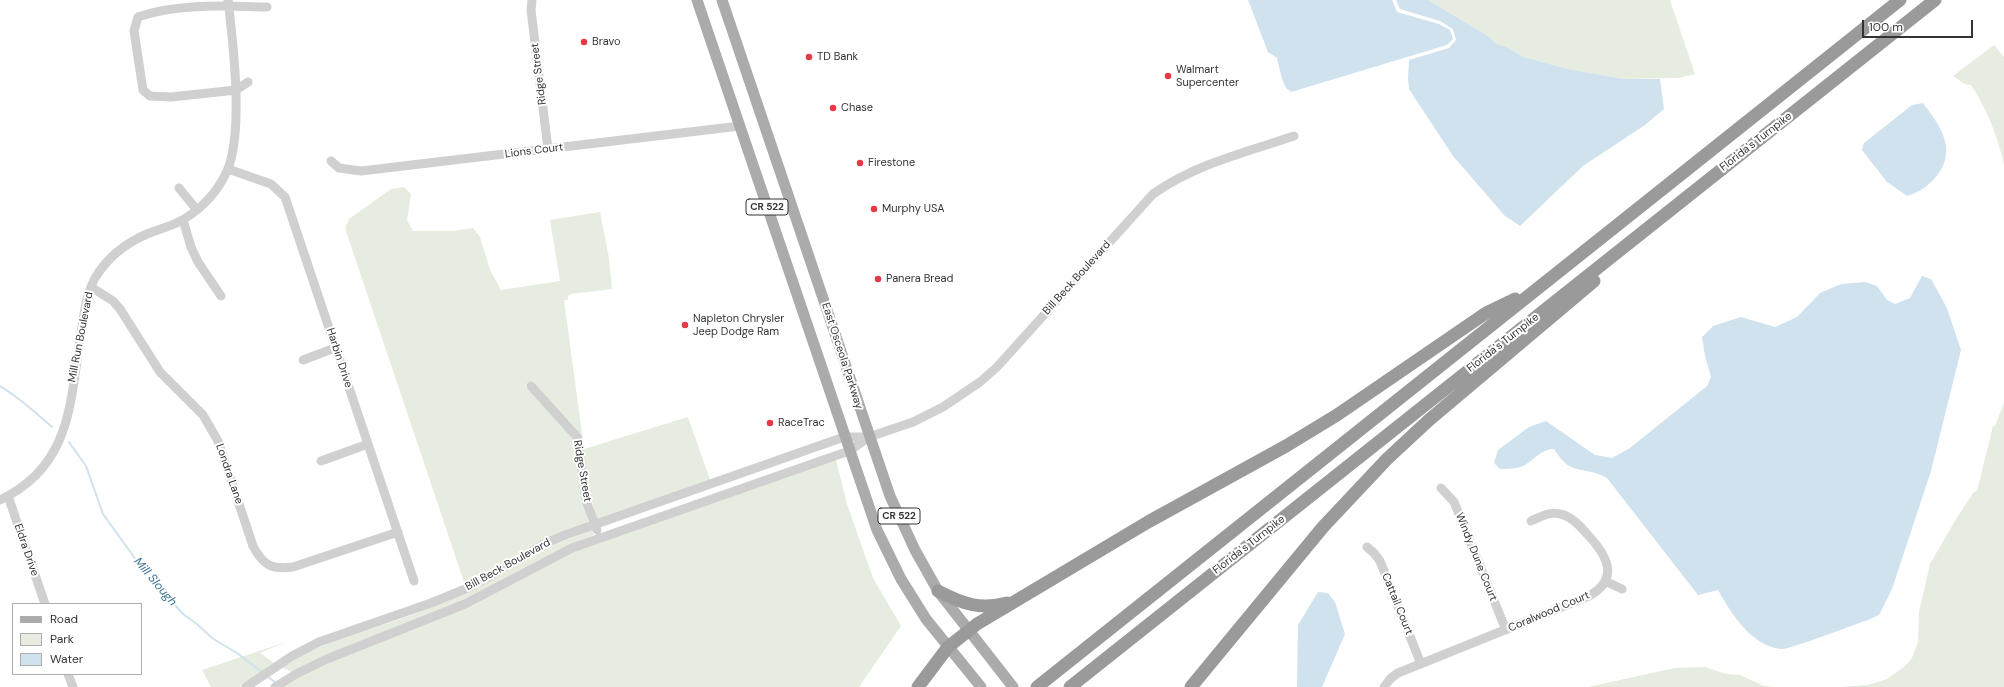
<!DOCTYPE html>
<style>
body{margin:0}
#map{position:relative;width:2004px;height:687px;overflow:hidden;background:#fff;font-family:"DM Sans",sans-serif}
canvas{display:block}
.legend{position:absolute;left:12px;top:603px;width:130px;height:72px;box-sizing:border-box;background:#fff;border:1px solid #adadad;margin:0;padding:5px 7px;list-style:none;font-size:12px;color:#333}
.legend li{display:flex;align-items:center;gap:8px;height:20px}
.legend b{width:20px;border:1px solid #adadad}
.scale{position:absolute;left:1862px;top:20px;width:111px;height:18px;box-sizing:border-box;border:2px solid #333;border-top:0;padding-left:5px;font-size:12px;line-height:14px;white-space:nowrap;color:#333;-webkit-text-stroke:3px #fff;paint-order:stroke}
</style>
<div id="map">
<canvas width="2004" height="687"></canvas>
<ul class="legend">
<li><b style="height:5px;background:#ababab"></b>Road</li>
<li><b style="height:11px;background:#e6ecdf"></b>Park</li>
<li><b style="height:11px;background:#cfe2ee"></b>Water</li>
</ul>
<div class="scale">100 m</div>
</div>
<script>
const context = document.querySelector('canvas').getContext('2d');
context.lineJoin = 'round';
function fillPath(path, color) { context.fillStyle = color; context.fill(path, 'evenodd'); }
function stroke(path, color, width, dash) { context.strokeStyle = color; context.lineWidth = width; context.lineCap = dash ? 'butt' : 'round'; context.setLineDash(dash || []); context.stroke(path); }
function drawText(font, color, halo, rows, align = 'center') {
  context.font = font + ' "DM Sans",sans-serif'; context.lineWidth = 4; context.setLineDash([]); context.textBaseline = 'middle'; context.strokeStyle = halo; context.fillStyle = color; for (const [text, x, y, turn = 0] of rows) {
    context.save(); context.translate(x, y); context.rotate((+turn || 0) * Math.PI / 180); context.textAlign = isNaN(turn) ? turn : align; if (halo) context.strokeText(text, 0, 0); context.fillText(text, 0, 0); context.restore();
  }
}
fillPath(new Path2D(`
 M1428 0H1670L1695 74 1678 78 1624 79 1568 69 1524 57 1506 47 1497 44 1488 36Z
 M1994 45 2004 57V165C1998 138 1987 108 1971 85L1965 84 1953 76Z
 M404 187 411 194 407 220 413 231H453L473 228 480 237 490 270 501 290 560 281 550 220 600 212 609 258 612 289 571 294 568 296V300H564L584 449 688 417 710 480 597 520 588 487 581 435 532 381 525 386 574 439 580 488 589 523 465 585 345 228 349 219 391 189Z
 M2004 403V687H1841L1868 685 1887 679 1904 667 1912 658 1918 642 1919 612 1930 564 1956 519 1974 492 1977 491 1993 426H1995Z
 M836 460 847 504 873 578 901 626 859 687H283L300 676 329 662 467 607 574 551Z
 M592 530 594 535C549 552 509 579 466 599 409 626 349 648 292 672L281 667C330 636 383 629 433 606 487 581 536 549 592 530Z
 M286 642 260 653 274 663 240 687H211L202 670Z
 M1705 667 1726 674 1740 675 1764 686 1774 687H1588L1675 668Z`), '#e6ecdf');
fillPath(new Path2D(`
 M1248 0H1392L1397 12 1439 24 1450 30 1453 39 1447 45 1291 92 1286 88 1282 79 1277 58 1268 52Z
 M1396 0H1428L1488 36 1497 44 1506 47 1524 57 1568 69 1624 79H1660L1664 109 1645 125 1583 166 1520 226 1505 216 1453 156 1409 89 1408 78 1409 60 1449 48 1456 40 1453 29 1440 21 1400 9Z
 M1923 103C1931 114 1940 125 1944 138 1954 164 1930 190 1907 196L1887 182 1862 150 1864 143 1912 105Z
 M1922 276 1931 279 1947 308 1961 350 1931 471 1892 589 1879 615 1868 620C1855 624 1789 650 1781 649 1751 646 1731 613 1718 590L1698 595 1607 478C1594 470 1582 472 1571 467 1564 464 1558 455 1554 449 1540 449 1534 461 1523 466 1515 469 1507 469 1500 469L1494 463 1498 450 1529 427 1546 421 1595 455 1612 458 1630 448 1707 386 1711 377 1705 356 1702 337 1713 326 1741 317 1775 327 1797 317 1820 293 1841 284 1865 282 1877 286 1887 300 1895 304 1910 298Z
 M1318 592 1328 593 1335 602 1345 634 1322 687H1297L1298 625Z`), '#cfe2ee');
stroke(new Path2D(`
 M0 386C19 397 35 412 52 427
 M69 442 86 466 103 514 139 564 183 614 197 624 212 638 237 653 262 672
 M267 676 276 683`), '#cfe2ee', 2);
stroke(new Path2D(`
 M532 0 531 10 548 149
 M248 82 236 90 171 97 150 96 143 90 134 31 138 17C178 3 225 6 267 7
 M331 161 339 168 361 171 740 126
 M228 169 271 184 285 197 414 581
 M179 188 197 210
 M183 220 191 247 198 262 221 296
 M91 287 113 301 120 309 160 372 203 415 218 441 253 546C263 565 271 570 293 567L398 532
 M303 360 335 348
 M531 386 578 438 584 487 587 503 597 530
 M321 461 368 444
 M1441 488 1454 502 1506 630
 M8 496 45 604
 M0 500C72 466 70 402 81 333 84 314 86 295 95 278 107 258 126 243 147 234 159 229 173 226 184 219 202 208 218 191 227 171 244 132 233 42 228 0
 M1367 547 1374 553 1380 561 1421 664
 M1605 581 1622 589
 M68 674 73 687
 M246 687 292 656 319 642 431 603 470 587 492 575 542 545 565 535 844 437H869
 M275 687 296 674 327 659 465 604 572 548 849 451 869 437 913 422 943 407 980 382 997 367 1153 194C1195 164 1247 152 1294 136
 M1384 687 1391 678 1398 673 1589 596C1621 578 1606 554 1587 534 1580 526 1571 516 1560 514 1550 511 1540 517 1531 521`), '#d0d0d0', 9);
stroke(new Path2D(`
 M697 0 877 530 901 579 926 619 981 687
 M722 0 890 496 915 550 938 591 1013 687`), '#ababab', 11);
stroke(new Path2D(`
 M938 591C963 604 980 610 1007 603
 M918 687 948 647 977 624 1148 522 1286 446 1337 415 1486 313 1515 299
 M1037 687 1900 0
 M1070 687 1935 0
 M1191 687 1323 527 1387 459 1429 420 1594 281`), '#9a9a9a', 13);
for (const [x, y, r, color] of [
 [584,42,4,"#e63946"],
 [809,57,4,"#e63946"],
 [1168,76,4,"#e63946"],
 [833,108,4,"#e63946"],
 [860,163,4,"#e63946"],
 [874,209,4,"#e63946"],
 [878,279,4,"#e63946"],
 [685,325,4,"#e63946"],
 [770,423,4,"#e63946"]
]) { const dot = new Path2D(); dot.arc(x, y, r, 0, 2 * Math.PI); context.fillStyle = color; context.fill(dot); stroke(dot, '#fff', 1.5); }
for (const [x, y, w] of [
 [767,207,42],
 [899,516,42]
]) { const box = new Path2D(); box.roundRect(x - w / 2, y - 8, w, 16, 3); context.fillStyle = '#fff'; context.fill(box); stroke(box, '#333', 1); }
drawText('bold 10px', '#333', null, [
 ["CR 522",767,207],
 ["CR 522",899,516]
]);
drawText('11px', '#333', '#fff', [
 ["Bravo",592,42],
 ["TD Bank",817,57],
 ["Walmart",1176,70],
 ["Supercenter",1176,83],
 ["Chase",841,108],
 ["Firestone",868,163],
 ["Murphy USA",882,209],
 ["Panera Bread",886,279],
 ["Napleton Chrysler",693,319],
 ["Jeep Dodge Ram",693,332],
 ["RaceTrac",778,423]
], 'left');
drawText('11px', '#333', '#fff', [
 ["Ridge Street",539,74,-97],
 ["Florida's Turnpike",1756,142,-38],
 ["Lions Court",534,151,-7],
 ["Bill Beck Boulevard",1077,278,-48],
 ["Mill Run Boulevard",81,337,-79],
 ["Florida's Turnpike",1503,343,-38],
 ["East Osceola Parkway",842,356,72],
 ["Harbin Drive",339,358,72],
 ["Ridge Street",582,471,80],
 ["Londra Lane",229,474,71],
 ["Florida's Turnpike",1249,545,-38],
 ["Eldra Drive",26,550,71],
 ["Windy Dune Court",1476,557,68],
 ["Bill Beck Boulevard",508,565,-29],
 ["Cattail Court",1397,604,68],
 ["Coralwood Court",1549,612,-23]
]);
drawText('italic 12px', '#3f7597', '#fff', [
 ["Mill Slough",155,582,50]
]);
</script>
